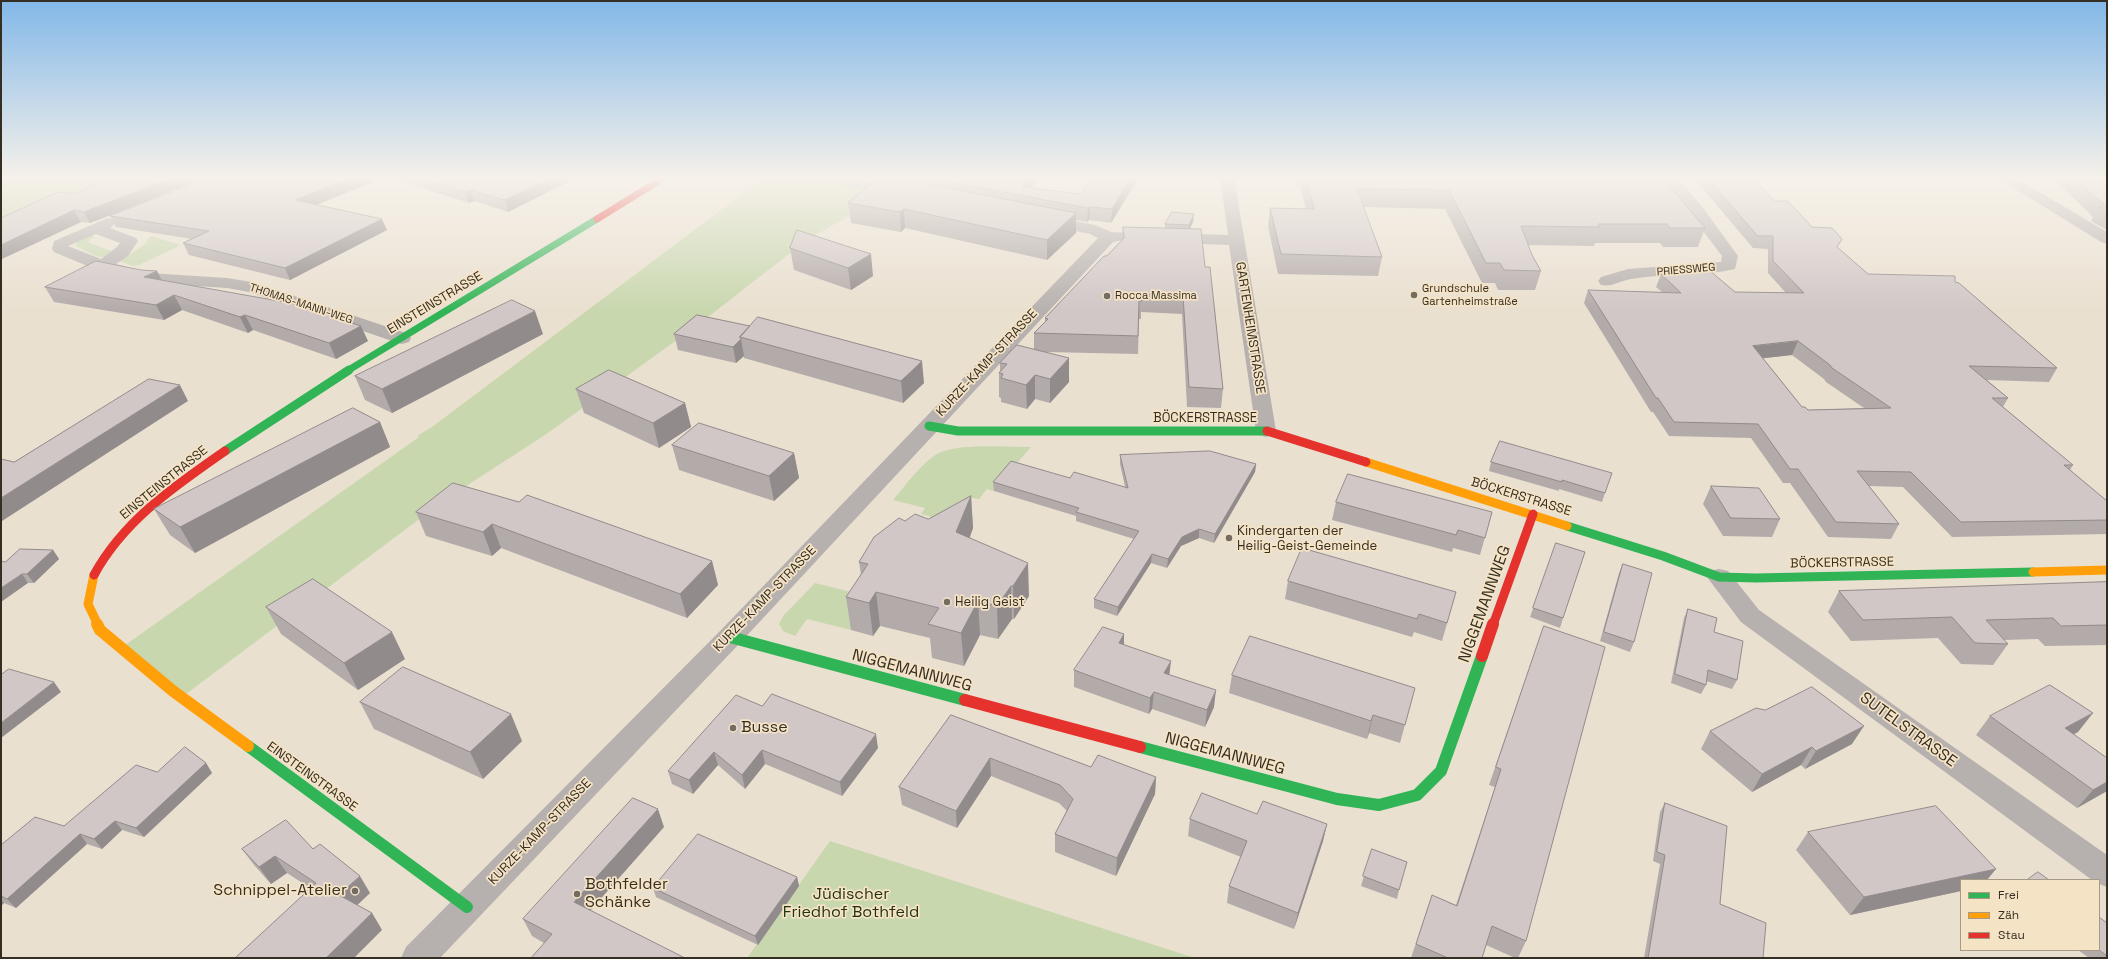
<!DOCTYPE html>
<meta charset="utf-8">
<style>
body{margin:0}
#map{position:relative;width:2108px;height:959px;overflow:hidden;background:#eae0d0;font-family:"Space Grotesk",sans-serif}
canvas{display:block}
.frame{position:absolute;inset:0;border:2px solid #352e23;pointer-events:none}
.legend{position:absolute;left:1960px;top:879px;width:140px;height:72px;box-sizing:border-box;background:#f5e3c6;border:1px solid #a89b85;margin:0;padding:5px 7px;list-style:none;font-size:12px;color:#352e23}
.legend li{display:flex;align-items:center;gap:8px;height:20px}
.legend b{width:20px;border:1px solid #a89b85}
</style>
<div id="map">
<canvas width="2108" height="959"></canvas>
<div class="frame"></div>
<ul class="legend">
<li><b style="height:5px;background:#30b455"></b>Frei</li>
<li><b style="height:5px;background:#ff9f0a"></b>Zäh</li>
<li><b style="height:5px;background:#e5322d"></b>Stau</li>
</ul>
</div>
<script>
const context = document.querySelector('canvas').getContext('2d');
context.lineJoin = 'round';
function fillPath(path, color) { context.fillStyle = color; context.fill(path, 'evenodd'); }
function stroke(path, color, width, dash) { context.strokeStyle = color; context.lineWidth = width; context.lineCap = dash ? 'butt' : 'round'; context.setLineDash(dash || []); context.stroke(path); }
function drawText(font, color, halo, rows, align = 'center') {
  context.font = font + ' "Space Grotesk",sans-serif'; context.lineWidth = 3.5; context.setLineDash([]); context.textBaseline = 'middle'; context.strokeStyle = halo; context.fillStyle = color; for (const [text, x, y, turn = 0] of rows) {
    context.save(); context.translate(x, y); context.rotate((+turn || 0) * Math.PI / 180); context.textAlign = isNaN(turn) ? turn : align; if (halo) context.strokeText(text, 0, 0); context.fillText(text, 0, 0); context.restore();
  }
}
fillPath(new Path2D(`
 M1 177H121L1 221Z
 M765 177H810L889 193 807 240 699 324 545 435 446 499 182 697 121 648 405 447 419 437 417 436 432 427Z
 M91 235 94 237 88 242 111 251 117 247 120 249C102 264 95 255 76 246L77 241Z
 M151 236 181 245 139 265 133 266 120 261 145 244Z
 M1031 447 993 491 987 489 979 499 972 498C952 521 951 523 921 514L925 508 893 500C905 486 923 461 939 453 959 443 1008 447 1031 447Z
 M815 583 871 597 851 630 807 619 795 636 783 631 779 624 784 615Z
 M830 841 1195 958H747Z`), '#c8d7ae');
fillPath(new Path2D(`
 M817 177H848L903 189 906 192 903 195 898 197 824 181Z
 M1220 177H1234L1276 431 1273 435 1266 437 1259 435 1256 431 1229 245 1173 243 1167 241 1165 238 1167 235 1173 233 1228 235Z
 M1662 177H1677L1704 209 1738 256 1735 269C1700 277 1665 273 1631 279 1620 281 1612 287 1601 285L1598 281 1601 277 1628 269 1721 262 1722 256Z
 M1996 177H2014L2107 232V244L2101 242Z
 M1047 216 1095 225 1111 232 1128 233 1130 236 1128 239 1113 242 739 644 440 958H401L406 947 721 630 1098 238 1090 234 1041 224 1039 221 1041 218Z
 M108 218 114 220 116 223 110 228 136 238 138 241 128 256 116 264 149 273 227 278 252 282 409 334 411 338 409 342 402 344 395 342 249 292 227 288 149 283 97 270 54 252 52 249 54 241ZM96 234 120 243 116 248 101 259 68 246Z
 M1719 569 1728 571 1759 610 2107 855V887L2099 884V880H2092L1741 622 1707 577 1710 571Z`), '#b6b0ae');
stroke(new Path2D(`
 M347 371 597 219`), '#30b455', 7);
stroke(new Path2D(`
 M929 426 958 431H1267
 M225 451 349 370
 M1567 526 1663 556 1719 577 1756 578 2033 572`), '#30b455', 9);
stroke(new Path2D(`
 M730 637 965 700
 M248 746 467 907
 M1140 747 1337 799 1379 805 1417 795 1441 771 1482 656`), '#30b455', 12);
stroke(new Path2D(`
 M1366 462 1567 526
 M2033 572 2107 570
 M94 575 88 604 98 625`), '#ff9f0a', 9);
stroke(new Path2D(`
 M97 624 100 630 173 691 248 746`), '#ff9f0a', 12);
stroke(new Path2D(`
 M597 219 665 177`), '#e5322d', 7);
stroke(new Path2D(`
 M1267 431 1366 462
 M94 575C124 520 175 486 225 451
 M1493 625 1533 514`), '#e5322d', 9);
stroke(new Path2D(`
 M1482 656 1493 624
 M965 700 1140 747`), '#e5322d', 12);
fillPath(new Path2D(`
 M111 177H208L90 223 81 222 1 259V218L75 194Z
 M210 177H385L317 205 387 230 290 280 189 255 183 243 192 239 116 227 110 216Z
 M388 177H578L508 212 474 201 469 203Z
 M876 177H1038V179L1031 188 1081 194 1092 177H1139L1111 223 1089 220 1087 222 1076 220V233L1047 260 905 228 901 232 851 223 848 203 879 178Z
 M1161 177H1178L1177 179Z
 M1293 177H1662L1705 228 1698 247H1663L1660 243H1595L1594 246 1528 245 1532 255 1541 271 1535 290H1498L1495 283H1482L1445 209 1363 207 1382 257 1378 276 1278 274 1268 226 1270 208 1306 209 1300 185H1295Z
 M1693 177H1751L1775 201 1838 248 1868 274 1955 282 2057 368 2049 382 1987 380 2008 398 2003 407 2073 465 2070 470 2107 501V534L1952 537 1903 487 1869 486 1899 524 1891 539 1828 537 1790 483H1783L1751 438 1669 436 1653 412H1651L1584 303 1588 290 1662 292 1656 287 1661 274 1735 292 1786 293 1768 273V249L1753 248ZM1792 355 1824 379 1826 382 1864 408 1808 410 1802 407 1763 358Z
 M2052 177H2107V230L2091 221 2093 217Z
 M1193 222 1190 228 1205 267 1223 389 1221 408 1187 407 1182 314 1141 312V319H1139L1138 354 1045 352 1069 382 1050 403 1035 399 1027 409 1001 402V398L999 397V373L1000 371V363L1034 349V333L1045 322V318L1122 240 1123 227 1165 228V224Z
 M790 248 873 276 851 290 794 270Z
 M162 280 326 314 368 341 336 359 253 330 248 333 182 310 164 320 54 302 45 287Z
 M697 315 924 383 903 403 744 358V356L736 363 678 350 674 334Z
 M543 334 392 413 365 400 355 376Z
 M576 389 685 403 691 427 659 448 584 413Z
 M380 422 390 447 195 553 170 535 154 509Z
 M1500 441 1605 493 1602 502 1559 489V491L1489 471 1491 462Z
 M672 445 794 453 799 478 774 501 679 470Z
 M1120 455 1256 464 1255 472 1214 543 1199 538 1181 546 1167 568 1151 563 1117 616 1094 608V599L1134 539 1076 521V516L994 491 993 482 1070 478 1125 487 1120 464Z
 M1711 486 1780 519 1772 537 1723 536 1703 504Z
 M971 496 973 528 970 537 1029 596 1014 619H1012L998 639 980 635 964 666 932 658 930 638 880 626 873 636 851 630 846 597 861 575 859 562 905 521 928 519Z
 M519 502 712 561 718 585 687 618 501 548 492 556 426 536 416 512Z
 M1336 502 1492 512 1480 555 1453 548 1452 552 1332 520Z
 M1556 543 1563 618 1560 628 1530 617Z
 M53 550 59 559 34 583H28L5 562Z
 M1623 564 1634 642 1630 652 1600 641 1619 573Z
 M1288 581 1456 592 1442 641 1414 632 1412 637 1285 599Z
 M2107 582V645L2045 646 2038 639 2004 640 2008 644 1993 665 1961 664 1938 638 1851 641 1828 612 1839 591Z
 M266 607 405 659 358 690 281 634Z
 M1688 609 1714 632 1737 680 1732 689 1706 681V685L1701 694 1671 683 1684 618Z
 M1544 626 1526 941 1518 958H1515L1486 945 1482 958H1411L1432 895 1456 905 1495 787 1489 785Z
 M1124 634V645L1169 675 1214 707 1205 727 1152 709 1149 714 1074 687V670Z
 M1232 675 1415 688 1400 743 1369 733 1367 739 1229 693Z
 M360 702 522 741 483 779 374 729Z
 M762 706 878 748 842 796 765 764 745 789 718 765 693 794 672 784 668 771Z
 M951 715 1091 767 1156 777 1155 794 1116 876 1055 852V834L1067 811 1059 803 991 776 957 828 902 805 899 787Z
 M1990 716 2078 732 2073 734 2107 791 2077 808 1976 735Z
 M1710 731 1852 744 1805 769 1801 765 1752 792 1701 749Z
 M206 763 212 773 144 837 122 830 102 849 87 844 16 908 4 903 1 906V845L64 826 157 772Z
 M1665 803 1720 904 1763 958H1644L1660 864 1653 861 1660 812Z
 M1257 814 1327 824 1323 841 1294 929 1227 903 1229 886 1241 857 1188 836 1190 819Z
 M664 827 590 910 544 943 532 936 523 919Z
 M1808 832 1961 880V891L1850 915 1796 850Z
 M242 849H313L370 893 357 905 372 913 382 930 310 888 287 873 271 884 254 865Z
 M1372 849 1399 890 1397 899 1361 886Z
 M797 877 799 886 758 945 656 897 653 888Z
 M2107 923V958H2089L2078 950H2099Z`), '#b3abaa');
fillPath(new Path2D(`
 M174 177H208L90 223 84 212Z
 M353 177H385L300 211 295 200Z
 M553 177H578L508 212 505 200Z
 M1029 177H1038V179L1025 196 1022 187Z
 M1131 177H1139L1111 223 1112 209Z
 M470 190 474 201 469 203 465 192Z
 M1090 207 1089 220 1087 222 1088 208Z
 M904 209 905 228 901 232 900 212Z
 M74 210 81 222 2 259 1 258V245Z
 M1076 213V233L1047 260V240Z
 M1194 214 1193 222 1188 232 1189 225Z
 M382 219 387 230 290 280 285 268Z
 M871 254 873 276 851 290 848 268Z
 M157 271 165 286 144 277Z
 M174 295 182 310 164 320 156 305Z
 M323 309 330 324 317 311Z
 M535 311 543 334 392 413 382 389Z
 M245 315 253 330 248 333 240 317Z
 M361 326 368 341 336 359 329 343Z
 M741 339 744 356 736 363 733 347Z
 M1798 341 1792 355 1748 360 1753 346Z
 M1069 358V382L1050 403V379Z
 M922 361 924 383 903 403 901 381Z
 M1035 375V399L1027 409 1026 385Z
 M180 385 188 401 2 521 1 520V498Z
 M685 403 691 427 659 448 653 423Z
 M380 422 390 447 195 553 180 527Z
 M794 453 799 478 774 501 769 476Z
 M1256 464 1255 472 1214 543 1215 534Z
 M971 496 973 528 959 565 956 532Z
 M492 524 501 548 492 556 483 532Z
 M1199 529V538L1181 546 1167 568 1168 559 1182 537Z
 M53 550 59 559 34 583 27 574Z
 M1152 554 1151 563 1117 616 1118 607Z
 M712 561 718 585 687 618 680 594Z
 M1028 563 1029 596 1014 619 1013 586Z
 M22 574 28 583 1 602V588Z
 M1011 586 1012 619 998 639 997 606Z
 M876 592 880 626 873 636 869 603Z
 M978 601 980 635 964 666 961 633Z
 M392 632 405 659 358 690 344 663Z
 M1124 634V651L1119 643Z
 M1171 661 1169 678 1164 673Z
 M54 682 61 692 1 738V723Z
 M1216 690 1214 707 1205 727 1207 710Z
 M1154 692 1152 709 1149 714 1150 698Z
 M2093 713 2078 732 2050 747 2065 728Z
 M511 714 522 741 483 779 470 752Z
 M1373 715 1369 733 1367 739 1371 721Z
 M1864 726 1852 744 1805 769 1816 751Z
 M876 734 878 748 842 796 840 782Z
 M1812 747 1801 765 1752 792 1762 774Z
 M762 750 765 764 745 789 742 775Z
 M714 752 718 765 693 794 689 780Z
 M990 758 991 776 957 828 956 811Z
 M206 763 212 773 144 837 136 828Z
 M1156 777 1155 794 1116 876 1117 858Z
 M2107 782V791L2077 808 2093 790Z
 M658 809 664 827 582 920 574 902Z
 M115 821 122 830 102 849 94 839Z
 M1327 824 1323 841 1294 929 1298 913Z
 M80 834 87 844 16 908 7 899Z
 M275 856 287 873 271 884 259 867Z
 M1996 869 1987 880H1961V891L1850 915 1864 897Z
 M360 876 370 893 350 912 339 895Z
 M797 877 799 886 758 945 755 936Z
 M1 900 4 903 1 906Z
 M372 913 382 930 354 958H326Z`), '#928b8b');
const building = new Path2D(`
 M111 177H174L84 212 74 210 1 245V218L58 192 75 194Z
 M210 177H353L295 200 382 219 285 268 183 243 209 231 110 216Z
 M419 177H553L505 200 470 190 465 192Z
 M880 177H891L1076 213 1047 240 904 209 900 212 848 203Z
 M925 177H1029L1022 187 1081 194 1092 177H1131L1112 209 1090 207 1088 208Z
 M1305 177H1662L1705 228H1670L1667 224H1598L1600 227 1521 226 1532 255 1541 271 1504 270 1500 263H1486L1449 190 1357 189 1382 257 1281 254 1270 208 1314 209Z
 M1707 177H1751L1775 201H1788L1812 227 1832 228 1842 239 1837 247 1868 274 1955 276V282L1959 283 2057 368 1969 366 2008 398H1992L2073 465H2064L2107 501V520L1961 522 1911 472 1857 471 1899 524 1836 522 1798 469H1790L1758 424 1674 422 1658 398H1656L1588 290 1681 293 1661 274 1709 270 1735 292 1804 293 1773 261V236H1758ZM1798 341 1830 365 1832 368 1891 408 1808 410 1805 407H1802L1753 346Z
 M2074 177H2107V211L2099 207H2106Z
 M1172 212 1194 214 1189 225 1165 224Z
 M1123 227 1201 229 1205 267H1210L1223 389 1189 387 1183 296 1142 294V301H1139L1138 336 1034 333 1048 319 1045 318 1104 256H1107L1124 238Z
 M797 230 871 254 848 268 790 248Z
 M96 261 141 270 157 271 144 277 323 309 317 311 361 326 329 343 245 315 240 317 174 295 156 305 45 287Z
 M512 300 535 311 382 389 355 376Z
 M697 315 750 326 740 337 741 339 733 347 674 334Z
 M758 317 922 361 901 381 740 337Z
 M1017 345 1069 358 1050 379 1035 375 1026 385 1001 378 1003 374 999 373 1007 364 1000 363Z
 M609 370 685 403 653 423 576 389Z
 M149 379 180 385 1 498V459L14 462Z
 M353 408 380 422 180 527 154 509Z
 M699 423 794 453 769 476 672 445Z
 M1500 441 1612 473 1605 493 1562 480V482L1491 462Z
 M1210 451 1256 464 1215 534 1199 529 1182 537 1168 559 1152 554 1118 607 1094 599 1139 531 1076 512 1079 508 993 482 1011 461 1070 478 1074 472 1128 488 1120 455Z
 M1348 474 1492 512 1485 538 1458 530 1456 535 1336 502Z
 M453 483 519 502 527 495 712 561 680 594 492 524 483 532 416 512Z
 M1711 486 1759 488 1780 519 1731 518Z
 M971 496 956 532 1028 563 1013 586H1011L997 606 978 601 961 633 928 624 939 608 876 592 869 603 846 597 868 564 859 562 874 537 899 518 905 521 915 514 928 519Z
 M1556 543 1585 552 1563 618 1533 608Z
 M1302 548 1456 592 1447 623 1419 614 1417 619 1288 581Z
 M20 549 53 550 27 574H22L1 588V561L5 562Z
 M1623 564 1652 573 1634 642 1604 632Z
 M313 579 392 632 344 663 266 607Z
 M2107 582V625L2061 626 2053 618 1986 620 2008 644 1975 643 1952 617 1863 620 1839 591Z
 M1688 609 1717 618 1714 632 1743 641 1737 680 1708 670 1706 685 1675 674Z
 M1544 626 1605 647 1526 941 1492 926 1482 958H1448L1416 944 1432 895 1457 906 1501 769 1496 767Z
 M1103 627 1124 634 1119 643 1171 661 1164 673 1216 690 1207 710 1154 692 1150 698 1074 670Z
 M1250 636 1415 688 1405 725 1373 715 1371 721 1232 675Z
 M403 667 511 714 470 752 360 702Z
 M9 669 54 682 1 723V675Z
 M2050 685 2093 713 2065 728 2107 758V782L2093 790 1990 716Z
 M1812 687 1864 726 1816 751 1812 747 1762 774 1710 731 1756 708 1765 710Z
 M772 694 876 734 840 782 762 750 742 775 714 752 689 780 668 771 736 695 762 706Z
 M951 715 1091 767 1098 755 1156 777 1117 858 1055 834 1073 799 1060 785 990 758 956 811 899 787Z
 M185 747 206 763 136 828 115 821 94 839 80 834 7 899 1 896V845L35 817 64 826 136 765 157 772Z
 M1202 793 1257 814 1263 801 1327 824 1298 913 1229 886 1247 841 1190 819Z
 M633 798 658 809 574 902 685 958H531L552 934 523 919Z
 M1665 803 1727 826 1720 904 1766 923 1763 958H1648L1665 855 1657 852Z
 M1936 806 1996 869 1864 897 1808 832Z
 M286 820 313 849 320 844 360 876 339 895 372 913 326 958H235L316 883 275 856 259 867 242 849Z
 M698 834 797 877 755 936 653 888Z
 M1372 849 1407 862 1399 890 1363 876Z
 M2038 872 2049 880H2027Z
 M2099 917 2107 923V956L2099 950Z`);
fillPath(building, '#d0c7c6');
stroke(building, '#928b8b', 1);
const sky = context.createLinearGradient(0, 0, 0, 312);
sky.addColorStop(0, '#82b8e8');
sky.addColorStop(0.57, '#f6f1ea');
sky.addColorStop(1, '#f6f1ea00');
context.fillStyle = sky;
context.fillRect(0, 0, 2108, 312);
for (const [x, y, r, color] of [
 [1414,295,4,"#746c60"],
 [1107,296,4,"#746c60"],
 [1229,538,4,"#746c60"],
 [947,602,4,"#746c60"],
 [733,728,4,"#746c60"],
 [355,891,4,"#746c60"],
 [577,894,4,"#746c60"]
]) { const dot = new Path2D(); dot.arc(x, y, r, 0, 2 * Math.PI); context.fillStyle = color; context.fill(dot); stroke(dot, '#f5e3c6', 1.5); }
drawText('11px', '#352e23', '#f5e3c6', [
 ["PRIESSWEG",1686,270,-5],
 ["THOMAS-MANN-WEG",301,304,18]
]);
drawText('11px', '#352e23', '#f5e3c6', [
 ["Grundschule",1422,289],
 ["Gartenheimstraße",1422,302],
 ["Rocca Massima",1115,296]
], 'left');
drawText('13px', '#352e23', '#f5e3c6', [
 ["EINSTEINSTRASSE",435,303,-31],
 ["GARTENHEIMSTRASSE",1250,328,81],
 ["KURZE-KAMP-STRASSE",987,363,-47],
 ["BÖCKERSTRASSE",1205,418],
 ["EINSTEINSTRASSE",164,483,-39],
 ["BÖCKERSTRASSE",1521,497,17],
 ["BÖCKERSTRASSE",1842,563,-1],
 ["KURZE-KAMP-STRASSE",765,599,-46],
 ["EINSTEINSTRASSE",312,777,36],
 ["KURZE-KAMP-STRASSE",540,832,-46]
]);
drawText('13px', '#352e23', '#f5e3c6', [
 ["Kindergarten der",1237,531],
 ["Heilig-Geist-Gemeinde",1237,546],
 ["Heilig Geist",955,602]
], 'left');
drawText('16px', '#352e23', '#f5e3c6', [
 ["NIGGEMANNWEG",1485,604,-70],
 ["NIGGEMANNWEG",912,671,15],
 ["SUTELSTRASSE",1908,730,36],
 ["NIGGEMANNWEG",1225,754,15]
]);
drawText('16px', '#352e23', '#f5e3c6', [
 ["Busse",741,728],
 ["Bothfelder",585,885],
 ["Schänke",585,903],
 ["Schnippel-Atelier",347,891,"right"]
], 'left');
drawText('16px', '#1f310e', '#f5e3c6', [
 ["Jüdischer",851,895],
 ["Friedhof Bothfeld",851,913]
]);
</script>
